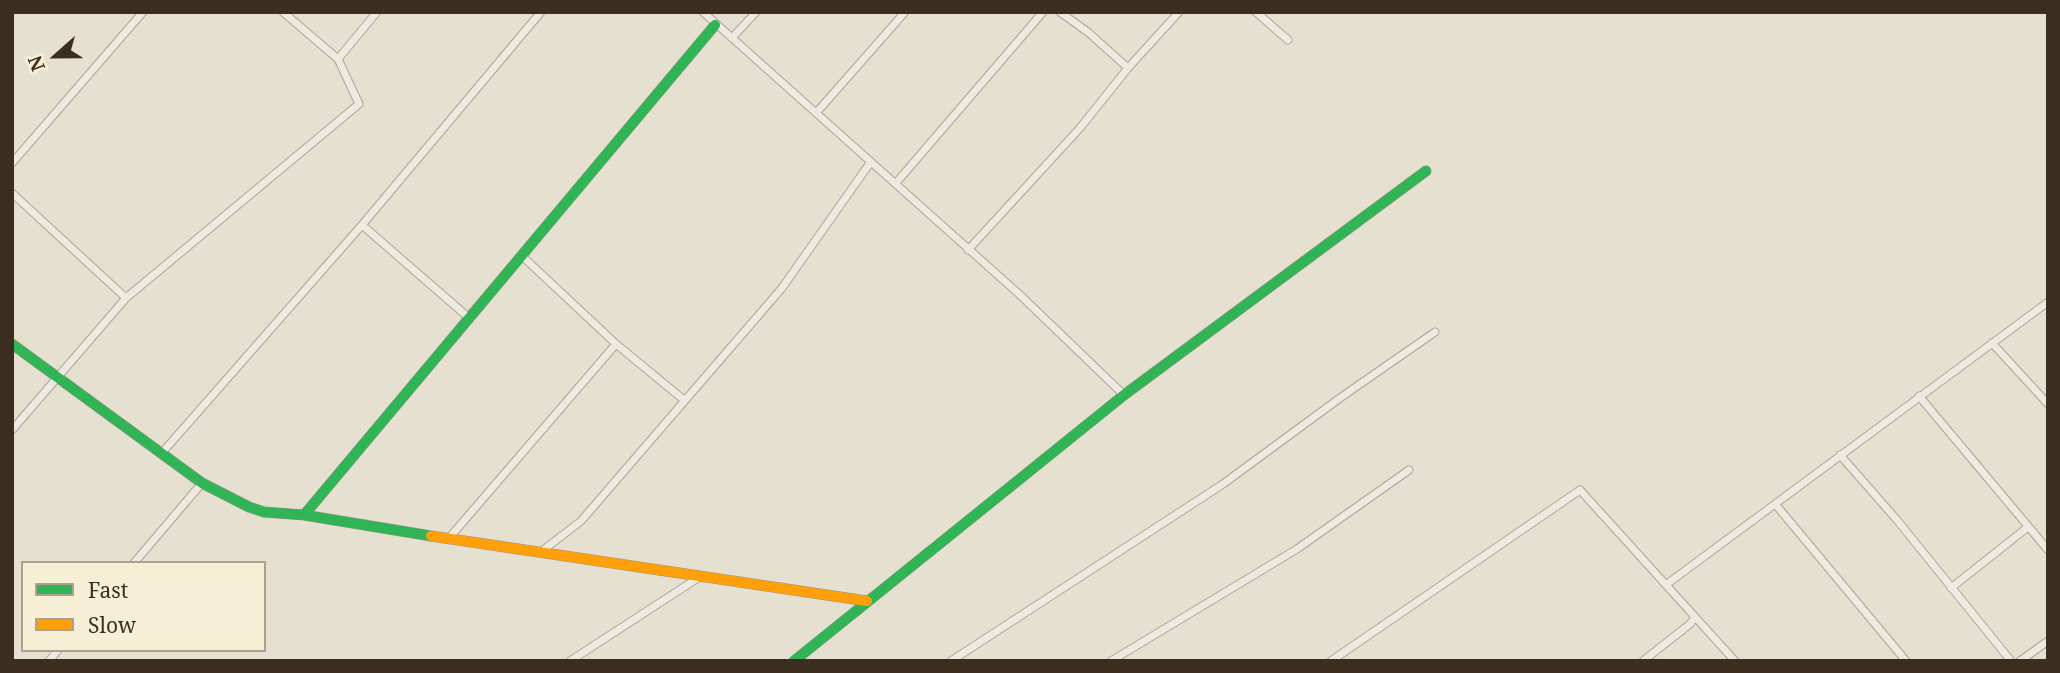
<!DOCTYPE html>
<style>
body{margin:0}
#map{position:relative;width:2060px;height:673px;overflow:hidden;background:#e6e0d0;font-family:"Noto Serif",serif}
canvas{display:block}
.frame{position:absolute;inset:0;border:14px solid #3c2e1f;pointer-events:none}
.legend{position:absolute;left:21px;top:561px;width:245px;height:91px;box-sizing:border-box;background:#f7eed6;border:2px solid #aca18d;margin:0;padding:9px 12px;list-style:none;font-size:21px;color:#3c2e1f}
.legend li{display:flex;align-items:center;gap:14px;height:35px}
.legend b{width:35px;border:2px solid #aca18d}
.north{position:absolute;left:21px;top:21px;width:70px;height:70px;-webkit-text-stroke:5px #f7eed6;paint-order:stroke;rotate:249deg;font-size:19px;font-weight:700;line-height:28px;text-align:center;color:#3c2e1f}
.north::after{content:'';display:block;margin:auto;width:24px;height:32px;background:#3c2e1f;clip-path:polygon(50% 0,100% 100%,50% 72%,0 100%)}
</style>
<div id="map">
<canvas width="2060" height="673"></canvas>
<div class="frame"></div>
<ul class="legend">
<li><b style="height:9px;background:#30b455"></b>Fast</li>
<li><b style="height:9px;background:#ff9f0a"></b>Slow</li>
</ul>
<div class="north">N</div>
</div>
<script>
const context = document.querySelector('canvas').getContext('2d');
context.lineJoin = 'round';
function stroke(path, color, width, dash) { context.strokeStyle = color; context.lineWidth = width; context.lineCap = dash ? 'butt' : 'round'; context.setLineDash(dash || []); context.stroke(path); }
const street = new Path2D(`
 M703 12 1019 294 1124 395
 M1060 12 1089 33 1128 68
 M1256 12 1288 40
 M732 38 756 12
 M338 59 377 12
 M817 112 905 12
 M12 163 143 12
 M896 183 1043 12
 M12 193 126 298
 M968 250 1080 128 1128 68 1179 12
 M521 255 616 344 684 400
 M468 317 362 225 541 12
 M1992 343 2048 404
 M1919 396 2048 550
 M12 430 126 298 359 104 338 59 283 12
 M161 454 362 225
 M1840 455 1897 520 2011 661
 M1776 505 1906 661
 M450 537 616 344
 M542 551 581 521 782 288 870 163
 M134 563 202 483
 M1667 584 2048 302
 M1951 588 2028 527
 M49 661 58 650
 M570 661 701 576
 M951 661 1223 484 1340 398 1435 332
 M1111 661 1297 549 1409 470
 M1331 661 1580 490 1735 661
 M1643 661 1690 624 1695 617
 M2020 661 2048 641`);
const fast = new Path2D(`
 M12 344 202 483 249 507 264 512 304 515 431 536
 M304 515 715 25
 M794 661 1124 395 1426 171`);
const slow = new Path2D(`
 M431 536 867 601`);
stroke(street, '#aca598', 9);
stroke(fast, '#9b9488', 11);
stroke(slow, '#9b9488', 11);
stroke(street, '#eeeae1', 7);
stroke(fast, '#30b455', 10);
stroke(slow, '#ff9f0a', 10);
</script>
